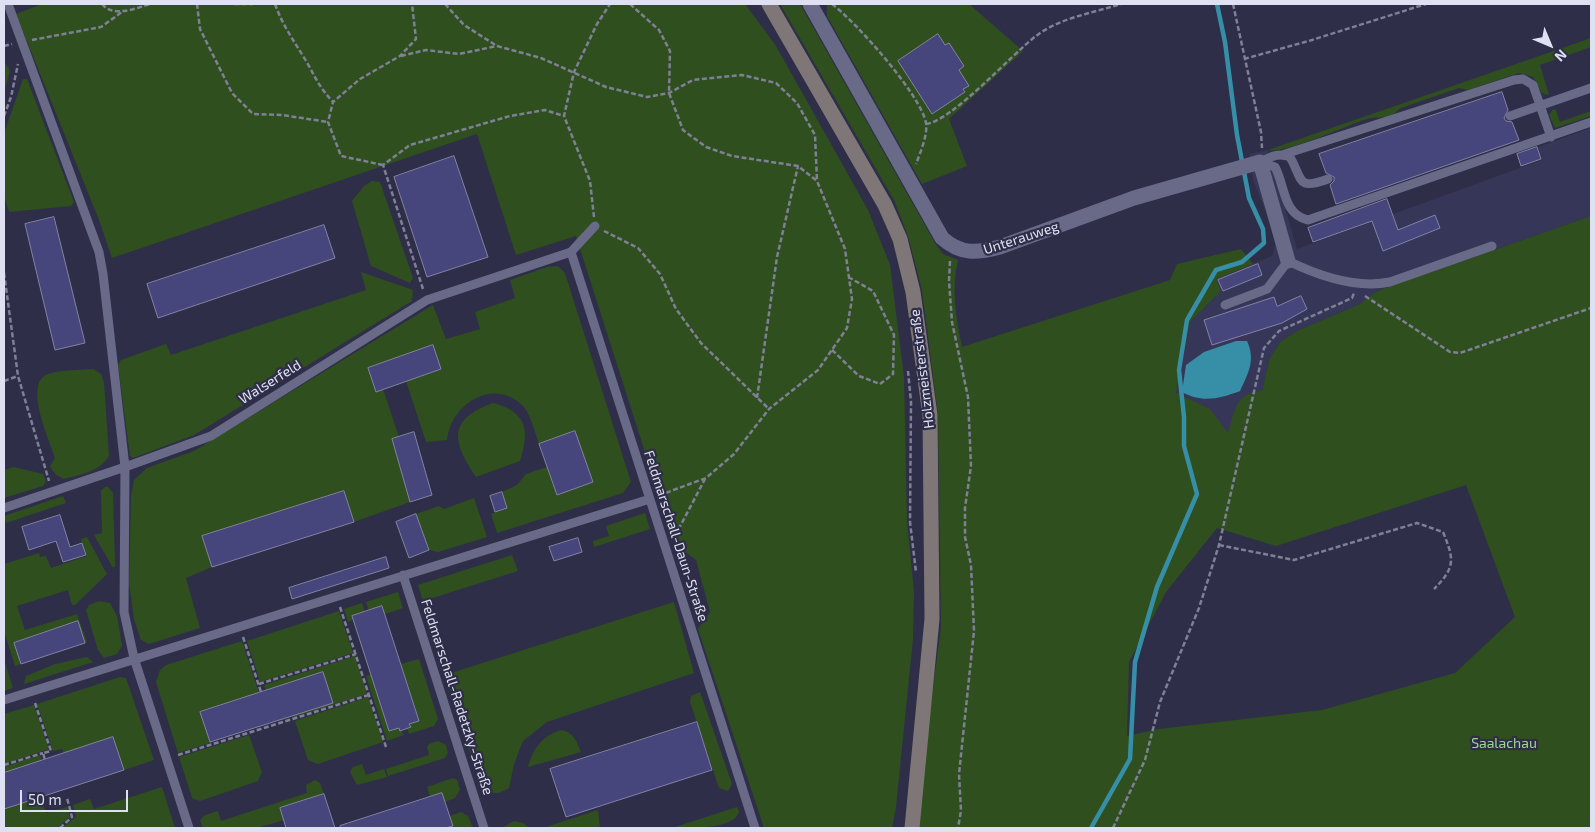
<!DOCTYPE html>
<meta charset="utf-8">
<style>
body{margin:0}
#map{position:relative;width:1595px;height:832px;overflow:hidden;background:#2e2e49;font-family:"Exo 2",sans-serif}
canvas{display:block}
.frame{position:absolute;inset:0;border:5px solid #dfe1f2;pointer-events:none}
.north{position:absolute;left:1525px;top:20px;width:50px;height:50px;-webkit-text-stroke:4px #2e2e49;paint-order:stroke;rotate:135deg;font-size:14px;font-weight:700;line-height:20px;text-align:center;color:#dfe1f2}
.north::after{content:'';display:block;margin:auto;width:18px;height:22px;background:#dfe1f2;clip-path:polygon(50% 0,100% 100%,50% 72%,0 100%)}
.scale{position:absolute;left:20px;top:790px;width:108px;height:22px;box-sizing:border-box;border:2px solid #dfe1f2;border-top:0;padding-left:6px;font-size:15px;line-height:18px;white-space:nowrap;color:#dfe1f2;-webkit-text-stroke:4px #2e2e49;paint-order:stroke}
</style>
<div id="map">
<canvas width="1595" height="832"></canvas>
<div class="frame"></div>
<div class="north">N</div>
<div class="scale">50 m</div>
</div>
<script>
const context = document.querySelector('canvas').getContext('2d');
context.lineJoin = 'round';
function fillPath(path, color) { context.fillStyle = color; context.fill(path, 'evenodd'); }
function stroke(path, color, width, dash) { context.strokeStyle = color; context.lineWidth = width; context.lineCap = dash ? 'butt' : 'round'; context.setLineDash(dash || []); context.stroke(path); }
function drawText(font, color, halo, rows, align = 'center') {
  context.font = font + ' "Exo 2",sans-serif'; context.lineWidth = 4.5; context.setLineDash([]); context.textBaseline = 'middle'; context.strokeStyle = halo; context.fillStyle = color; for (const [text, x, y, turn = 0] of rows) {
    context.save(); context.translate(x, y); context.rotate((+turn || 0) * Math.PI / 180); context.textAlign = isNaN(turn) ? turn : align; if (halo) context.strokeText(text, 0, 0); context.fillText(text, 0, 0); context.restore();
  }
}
fillPath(new Path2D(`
 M1591 128V216L1377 291 1360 304 1297 331 1280 342 1269 360 1262 391 1228 434 1176 394 1190 322 1221 291 1216 279 1272 256 1277 240 1253 180 1249 154 1268 150 1297 249 1542 160 1538 147Z`), '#363758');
fillPath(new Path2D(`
 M42 4H745L776 46 868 210 890 265 904 377 907 521 914 592 913 639 896 807 892 828H764L698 629 710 612 696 560 674 543 576 236 516 255 477 134 112 258 99 220 16 14Z
 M780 4H800L935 243 943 254 958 260C951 289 956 317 962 347L1170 280 1177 264 1241 249 1253 264 1216 279 1221 291 1190 322 1176 393 1210 409 1228 433C1235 412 1234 393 1262 391L1269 360 1280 342 1297 331 1360 304 1377 291 1591 216V828H915L941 627 938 414 922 290 908 236 894 200ZM1466 485 1515 617 1455 673 1322 710 1159 729 1127 736 1129 662 1166 592 1217 528 1276 546Z
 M827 4H969L1023 51 949 119 967 166 922 184 827 16Z
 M1591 38V47L1540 65 1549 95 1542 93 1533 77 1519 73 1468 90 1459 88 1401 108C1397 110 1396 113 1392 115 1384 119 1376 116 1366 119 1346 126 1284 154 1268 150Z
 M4 61 10 71 4 92Z
 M23 79H27L74 202 71 206 9 212 4 195V133Z
 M1553 109 1556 110 1560 122 1591 111V116L1555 128 1549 115Z
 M372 181 380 182 413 278 410 283 371 266 352 201 364 186Z
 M558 266 565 273 631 482 623 493 497 533 491 514 507 508 502 492 517 485 526 474 547 467 557 495 593 482 575 431 539 444C535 433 531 416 524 407 495 376 451 403 447 440L426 442 406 381 441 369 433 345 368 368 376 391 383 389 399 437 392 439 410 502 354 522 343 491 202 536 212 567 186 578 200 628 149 644 141 640 134 619 129 584 131 496 134 480 147 468 194 451 433 305 446 339 480 329 475 312 515 298 510 280 547 267Z
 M361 272 413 290 412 301 194 435 133 458 130 456 118 365 121 360 166 344 171 355 366 290Z
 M93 369 101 374 104 382 109 456C99 472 82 474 64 479L55 474 50 466 55 458C50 441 24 386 46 375 56 370 81 370 93 369Z
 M493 403C527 412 530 430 520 461L476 477C453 442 446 420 493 403Z
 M14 467 43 474 46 481 43 486 4 498V470Z
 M105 487H108L113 493 115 566 113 568 94 535 102 533 101 490Z
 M63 496 66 503 6 523 4 516Z
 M474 498 487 537 438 552 429 550 416 514 439 506 444 509Z
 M645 513 650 529 594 547 593 541 609 536 606 526Z
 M87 537 107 574 75 605H72L68 590 17 606 25 630 77 614 87 642 85 643 78 622 15 642 21 664 15 666 4 631V564L39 553 40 557 46 556 51 568 87 556 81 539Z
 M512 555 518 571 423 601 418 585Z
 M398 592 403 608 385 614 382 606 369 611 366 602Z
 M99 601 110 603 117 616 122 646 117 654 104 658 98 650 86 610 89 605Z
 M674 602 694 673 547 722 523 741 514 764 509 788C497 795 492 795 481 786L445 675Z
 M362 603 365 612 352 616 353 620 348 622 344 609Z
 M339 611 353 653 260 682 247 641Z
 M242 641 259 693 200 711 210 743 178 753 156 682 160 670 166 665Z
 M355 656 367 694 294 717 293 715 323 672 266 691 264 685Z
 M87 657 93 662 24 684 26 676 55 664Z
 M4 659 13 688 4 691Z
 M419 659 438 719 434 726 409 734 407 728 410 727 409 724 419 720 401 664Z
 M371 674 399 728 404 735 387 741 366 676Z
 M120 677 126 678 154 760 124 770 113 738 64 754 62 749 53 751 37 704Z
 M700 692 732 784 728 791 719 788 690 702 691 696Z
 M368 697 383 742 318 764 308 760 295 721Z
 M34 705 49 749 4 764V714Z
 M562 730C574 733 576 740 581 752L528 767C533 749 542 735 562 730Z
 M249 735 262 772 258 781 200 801 192 798 179 757Z
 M438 741 446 745 448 753 445 758 388 776 386 769 429 755 427 747 429 744Z
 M40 755 42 761 4 773V767Z
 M362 764 366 775 384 769 387 777 357 785 350 772 353 767Z
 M453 778 457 780 460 790 455 798 445 802 442 793 430 797 427 787Z
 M315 780 320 783 324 794 280 808 284 820 257 828H203L200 820 205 815 218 811 221 821 307 793 306 785Z
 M162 787 175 828H62L76 817 73 805 90 799 94 809Z
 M41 797 46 813 67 807 70 817 57 828H4V809Z
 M737 807 739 811C736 830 687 828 672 828Z
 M598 810 600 828 546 827Z
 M461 812 468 816 473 828H445L453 826 450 816Z
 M514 821 523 823 529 828H502Z`), '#304f1e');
fillPath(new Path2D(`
 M1236 341H1247C1256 360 1248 374 1240 391 1219 399 1202 403 1182 392L1186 365 1204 352Z`), '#368ea7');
stroke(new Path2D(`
 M1091 828 1130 759 1135 662 1157 587 1197 494 1184 446V417L1179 370 1187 320 1216 270 1242 262 1264 243 1263 229 1249 198 1237 135 1225 42 1217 4`), '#368ea7', 4.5);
const building = new Path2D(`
 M938 34 945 45 949 43 964 66 959 70 969 86 963 89 965 92 932 114 898 61Z
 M1502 92 1508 110 1504 118 1506 121 1512 122 1519 140 1336 204 1330 185 1334 181V177L1326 173 1319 154Z
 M1537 147 1541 159 1521 166 1517 154Z
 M454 156 488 257 427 277 394 177Z
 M1387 199 1398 230 1435 215 1440 228 1383 251 1372 221 1313 242 1308 228Z
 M54 217 85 343 55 350 25 224Z
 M324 225 335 258 158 318 147 284Z
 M1258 264 1262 275 1223 291 1218 280Z
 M1301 296 1307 309 1282 323 1212 345 1204 320 1274 297 1277 306Z
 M433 345 441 369 376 392 368 368Z
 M575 431 593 482 557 495 539 444Z
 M414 432 432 495 410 502 392 439Z
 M344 491 354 522 212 567 202 536Z
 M502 492 507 508 495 512 490 496Z
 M416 514 429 550 409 558 396 522Z
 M60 515 70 547 82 543 86 555 63 562 56 541 29 550 22 527Z
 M578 538 582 552 554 561 549 547Z
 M386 557 389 568 292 599 289 588Z
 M382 606 419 721 409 724 411 727 400 731 399 728 389 731 352 616Z
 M78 621 85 643 21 664 14 643Z
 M323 672 333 703 210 742 200 712Z
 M697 722 712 770 566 817 550 769Z
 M113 737 124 770 4 809V773Z
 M442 793 453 826 445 828H340V826Z
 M324 794 335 828H286L280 808Z`);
fillPath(building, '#46457c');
stroke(building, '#8283a3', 1);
stroke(new Path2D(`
 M102 4C113 18 137 8 150 4
 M197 4 200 29 232 93 253 114 282 115 328 122
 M234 4H253
 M275 4C283 27 297 45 309 66 317 81 321 89 333 102
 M445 4 464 25 497 46 541 58 606 87 647 97 669 93 693 80 742 75 776 83 797 103 815 135 817 181
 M630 4 659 30 670 51 669 93 683 130 706 147 732 156 798 166 817 181 845 249 852 299 847 328 818 370 769 409 734 454 706 478 660 495
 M832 4C856 22 921 95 926 123 928 135 920 153 916 164
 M1233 4 1261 132 1262 148
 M32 40 101 27 122 12
 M4 46 12 44
 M401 56 426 50 459 54 497 46
 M1244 59 1312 40 1426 4
 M4 116 11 97 18 64
 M926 124C952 121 1011 55 1036 36 1059 18 1093 13 1121 4
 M383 165 341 156 328 122 333 102 360 79 400 56 416 39 412 4
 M594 217 590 181 564 116 574 72 597 24 610 4
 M604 231 638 248 660 274 676 309 701 343 769 409
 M950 261 949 281 952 322 968 397 971 466 965 508V537L971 565 974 631 959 774 961 811 958 828
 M4 273 18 376 49 481
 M423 289 383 165 410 145 510 116 545 110 564 116
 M1365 296 1450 352 1460 353 1591 308
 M832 350 859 376 880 384 893 374 894 335 873 291 850 278
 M908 371 911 402 910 522 916 572
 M4 381 18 376
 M757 398 777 257 798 166
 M675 536 705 479
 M1219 545 1294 560 1417 523 1443 532C1454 559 1456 567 1434 589
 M340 607 386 747
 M243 637 261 692
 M259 684 356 654
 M35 703 51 751 43 753 45 760
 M178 755 369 695
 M4 765 43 753
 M60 828 72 817 67 798
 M1113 828 1145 760 1160 702 1199 608 1219 545 1264 348 1279 331 1352 298 1354 293`), '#7f8096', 2.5, [5, 2.5]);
stroke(new Path2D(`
 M1510 116 1591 88
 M1285 154 1514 80 1523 79 1533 85 1551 137
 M1328 179C1296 191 1303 179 1290 157 1279 152 1270 157 1260 162L1275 167C1285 185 1283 215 1308 220L1591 122
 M571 252 755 828
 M1225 305 1267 289 1288 261C1319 276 1356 289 1390 282L1492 246
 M4 508 125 467 103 274 99 252 8 4
 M403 575 484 828
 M4 700 650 499
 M189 828 134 658 124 612 125 467 211 436 427 300 571 252 595 226`), '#696a88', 9);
stroke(new Path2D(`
 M810 4 942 238C961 255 977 253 1000 247L1134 198 1260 162 1288 261`), '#696a88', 15);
stroke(new Path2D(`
 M769 4 885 205 900 239 913 292 930 415 932 619 912 828`), '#7f7777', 15);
drawText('14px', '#dfe1f2', '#2e2e49', [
 ["Unterauweg",1021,238,-18],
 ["Holzmeisterstraße",922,369,-97],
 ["Walserfeld",270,382,-32],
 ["Feldmarschall-Daun-Straße",676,536,72],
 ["Feldmarschall-Radetzky-Straße",457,697,72]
]);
drawText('14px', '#a1d686', '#2e2e49', [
 ["Saalachau",1504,743]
]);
</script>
